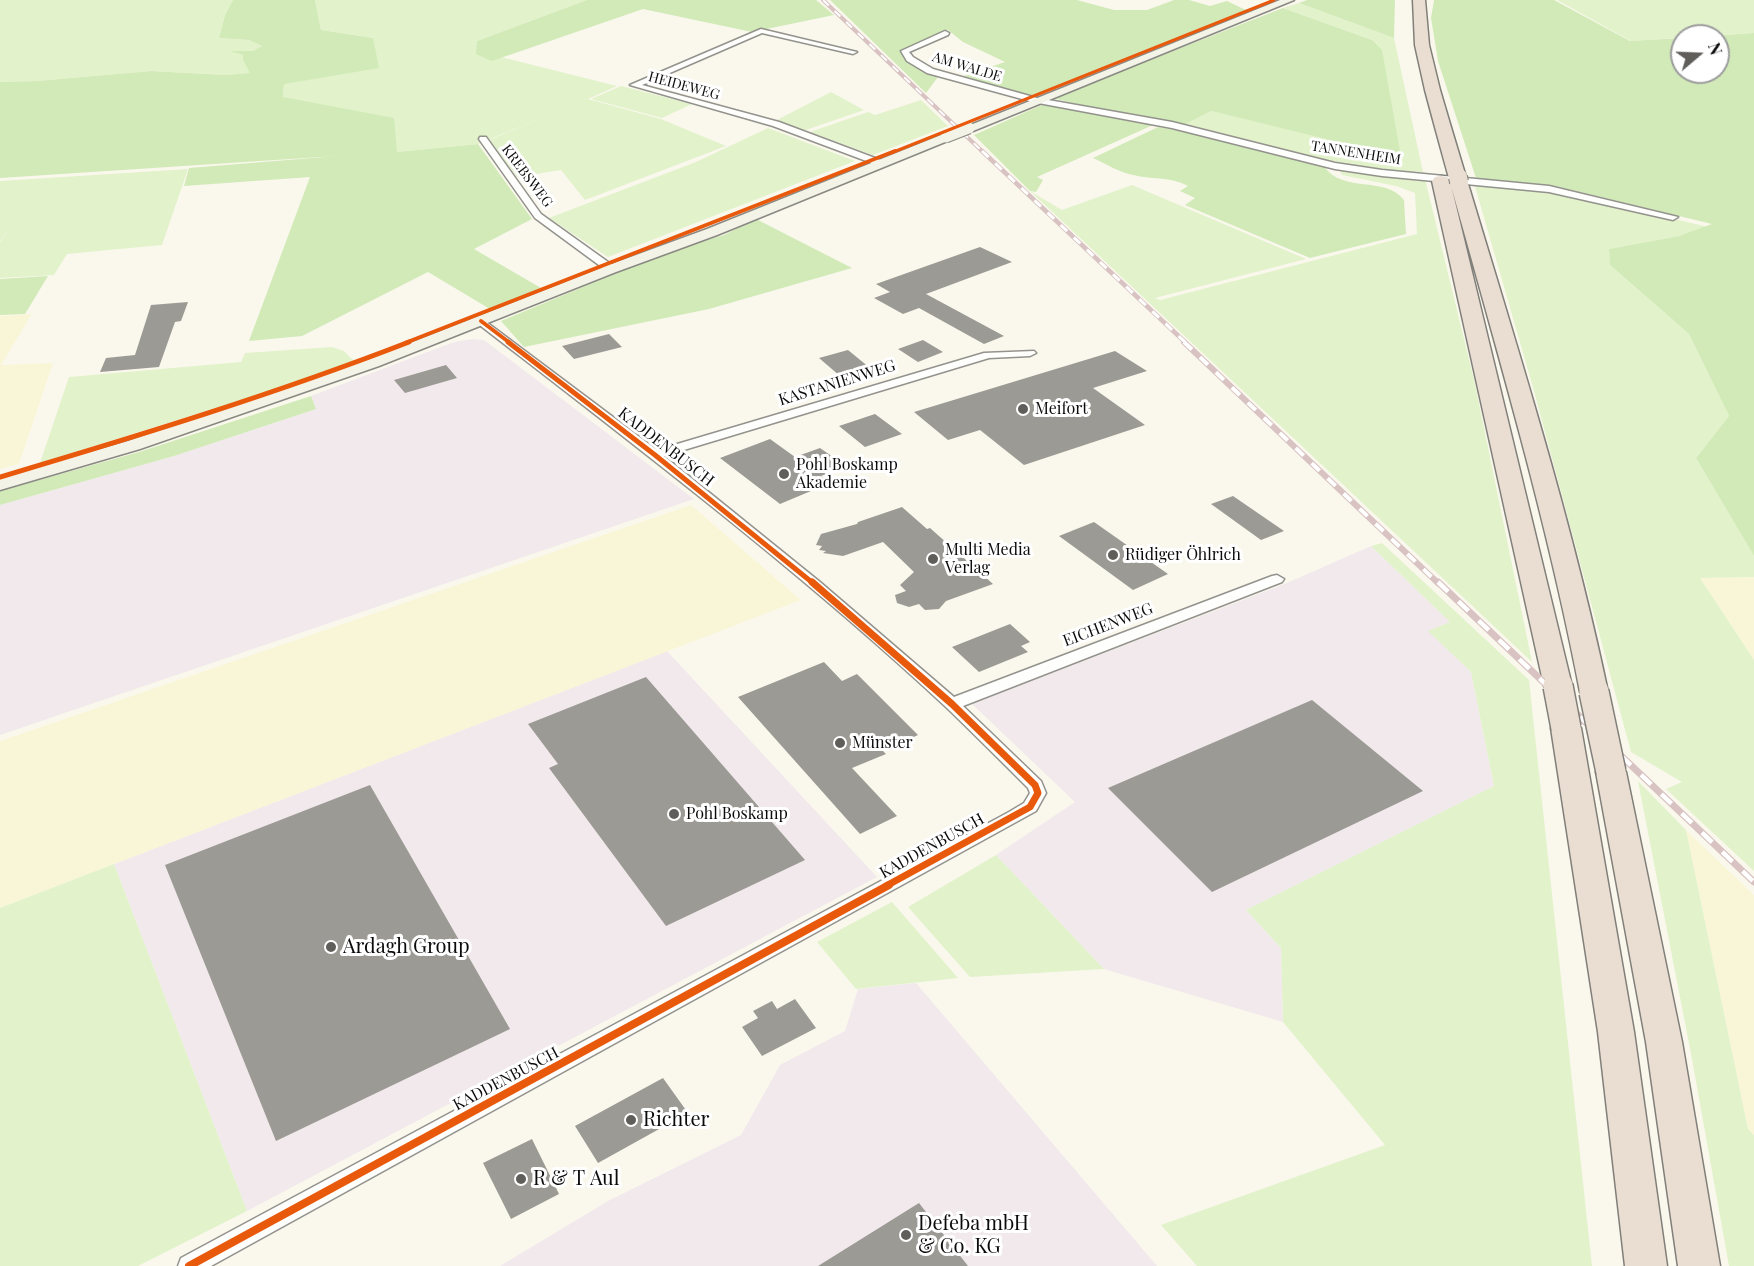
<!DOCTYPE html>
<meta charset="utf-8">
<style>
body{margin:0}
#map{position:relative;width:1754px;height:1266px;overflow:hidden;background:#faf8ed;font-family:"Playfair Display",serif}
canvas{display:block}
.north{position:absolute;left:1670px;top:24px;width:60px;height:60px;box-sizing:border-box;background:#fff;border:2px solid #9d9d9d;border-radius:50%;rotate:71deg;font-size:16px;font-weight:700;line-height:24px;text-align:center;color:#0b0b0b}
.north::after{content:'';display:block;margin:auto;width:21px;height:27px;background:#5f5e5a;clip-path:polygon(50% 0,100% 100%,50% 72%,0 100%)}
</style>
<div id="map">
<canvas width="1754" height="1266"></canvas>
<div class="north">N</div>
</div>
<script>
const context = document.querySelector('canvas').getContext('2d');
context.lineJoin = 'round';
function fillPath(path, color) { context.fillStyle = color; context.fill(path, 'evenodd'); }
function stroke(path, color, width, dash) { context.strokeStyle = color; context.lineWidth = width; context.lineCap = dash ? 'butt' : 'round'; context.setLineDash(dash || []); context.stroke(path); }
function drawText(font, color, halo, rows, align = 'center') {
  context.font = font + ' "Playfair Display",serif'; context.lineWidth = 6; context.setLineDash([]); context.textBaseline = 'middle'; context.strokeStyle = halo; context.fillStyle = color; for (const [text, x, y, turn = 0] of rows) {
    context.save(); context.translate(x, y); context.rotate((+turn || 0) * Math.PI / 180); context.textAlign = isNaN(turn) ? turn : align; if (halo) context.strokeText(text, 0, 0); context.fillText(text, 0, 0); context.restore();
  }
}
fillPath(new Path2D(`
 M472 339 484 340 694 499 0 735V505L174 456 316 409 311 396 454 342Z
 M1371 546 1450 622 1429 631 1471 672 1494 786 1246 910 1281 948 1283 1022 1104 969 996 855 1075 802 972 704 1287 583Z
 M667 651 877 877 247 1211 114 864Z
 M916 983 1157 1266H500L608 1201 741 1135 780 1065 845 1031 858 989Z`), '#f1e9ec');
fillPath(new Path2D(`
 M32 314 1 365 53 363 19 464 0 469V316Z
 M691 505 801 600 0 908V741Z
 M1754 577V660L1700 578Z
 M1686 830 1754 895V1135L1748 1129Z`), '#f9f6d8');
fillPath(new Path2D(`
 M0 0H233L225 15 219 38 249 40 262 46 253 51H232L243 55V60L251 73 225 75 151 71 37 81 0 82Z
 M315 0H587L477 41V54L501 57 617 86 588 99 661 119 726 146 585 200 561 170 517 177 489 140 553 113 478 144 397 152 283 97 284 84 373 38 321 30Z
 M1557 0H1754V33L1631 41Z
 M1299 3 1394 38 1423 172C1341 169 1263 145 1184 125L1211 111 1401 156 1372 40 1283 8Z
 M621 86 692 104 662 118 591 99Z
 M831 92 864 110 803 131 775 121Z
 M921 100 948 126 873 155 810 132 868 112 875 115Z
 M768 128 855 161 608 257 549 218 696 162Z
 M188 169 162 245 67 254 54 275 0 278V242L12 225 0 241V181Z
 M1340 170 1425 179 1475 384 1532 662 1030 191 1062 210 1132 185 1306 259 1155 298 1160 300 1417 234 1415 193 1396 186 1342 175Z
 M1474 183 1561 192 1708 227 1679 236 1609 249 1610 265 1689 334 1729 416 1696 458 1754 556V577L1700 578 1754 660V871L1666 789 1682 782 1631 752 1534 391Z
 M332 347 344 351 354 361 257 395 40 463 69 377 241 362 245 353Z
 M1382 543 1529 680 1592 1266H1197L1161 1225 1385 1145 1283 1022 1281 948 1246 910 1494 786 1471 672 1428 631 1450 622 1371 546Z
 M1638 781 1686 830 1748 1129 1754 1135V1266H1729L1692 1059Z
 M996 855 1104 969 970 977 908 907Z
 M114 864 247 1211 138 1266H0V908Z
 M892 902 958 978 856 989 817 942Z`), '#e2f2cb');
fillPath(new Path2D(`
 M233 0H315L321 30 373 38 379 68 284 84 283 97 394 118 397 152 478 144 532 219 474 249 541 288 490 309 428 272 302 336 249 341 310 177 184 186 189 168 337 156 0 178V82L37 81 151 71 225 75 250 73 243 60V55L230 51H253L262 46 249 40 219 38 225 15Z
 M587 0H816L834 15 752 32 643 9 492 61 476 54 477 41Z
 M830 0H1077L1114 10H1147L1174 0H1189L1210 6 1227 1 1248 11 1032 97 964 76 1005 62 963 42 948 30 900 51 916 67 938 77 926 93Z
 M1307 0H1395L1394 38 1299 3Z
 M1434 0H1554L1630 41 1682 38V72H1718V36H1711L1754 33V556L1696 458 1729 416 1689 334 1610 265 1609 249 1679 236 1712 224 1559 187 1476 178 1438 61 1431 18Z
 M1283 8 1372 40 1382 50 1401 157 1211 111 1184 125 1105 111 1052 98Z
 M1044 104 1153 125 1037 177 1043 180 1036 192 1030 191 974 135Z
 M1158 127 1190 132 1324 166C1342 194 1385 175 1404 200L1406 234 1310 258 1185 205 1195 198 1180 191 1188 186C1169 176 1153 180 1133 175 1119 172 1106 164 1093 158Z
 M756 219 852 268 709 309 524 347 501 321 677 248 724 235Z
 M48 276 25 314 0 315V279Z
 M311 396 316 409 174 456 0 505V491L139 452Z`), '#d1eab8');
fillPath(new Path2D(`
 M980 247 1012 262 926 294 1004 336 984 344 919 308 903 314 874 298 890 292 876 284Z
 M188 302 181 321 175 322 159 367 100 372 106 358 135 355 151 305Z
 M609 334 622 347 574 359 562 346Z
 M923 340 943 352 918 362 898 349Z
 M848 350 870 368 840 376 819 358Z
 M1115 351 1147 371 1093 388 1145 425 1024 465 980 430 948 440 914 412Z
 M446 365 457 378 405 393 394 380Z
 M875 414 902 434 865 447 839 426Z
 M770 439 795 457 820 448 846 466 821 476 830 483 780 504 720 458Z
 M1233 496 1284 531 1261 540 1211 504Z
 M902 507 927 529 930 528 993 584 946 601 939 609 925 610 919 604 909 607 897 603 895 595 906 591 900 585 914 572 883 542 843 556 823 553 826 551 819 550 822 546 816 545 821 534 857 524 858 522Z
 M1094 522 1168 574 1133 590 1059 536Z
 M1010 624 1030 642 1021 646 1028 652 979 672 952 647Z
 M824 662 842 681 857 674 918 735 883 751 886 754 852 768 897 816 860 834 738 697Z
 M646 677 805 860 666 926 549 768 558 764 528 724Z
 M1312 700 1423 791 1212 892 1108 788Z
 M370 785 510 1029 276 1141 165 865Z
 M795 999 816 1028 762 1056 742 1027 758 1018 753 1011 772 1001 777 1009Z
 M663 1078 688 1113 598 1163 575 1126Z
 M532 1139 559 1194 511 1219 483 1163Z
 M919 1203 968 1266H818Z`), '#9c9a94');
const street = new Path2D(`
 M761 29 857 52 853 54 762 33 642 85 779 122 883 161V165H877L773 126 630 85Z
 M945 31 949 33 948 35 909 52 913 57 933 69 1037 98 1172 122 1335 163 1382 170 1549 186 1678 217 1673 220 1549 192 1382 176 1335 169 1172 128 1033 102 927 73 907 61 901 51Z
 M480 137H486L541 214 615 267V271H607L535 218 479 139Z
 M481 318 657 450 984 353 1034 351 1036 353 1030 356 989 358 664 456 820 582 954 697 1272 576 1277 575 1284 579 1282 582 963 706 1041 781 1046 793 1036 811 211 1266H178L181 1258 1009 812 1024 803 1030 793 1028 788C1001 761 974 734 947 708 799 570 637 447 477 323L475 321Z`);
const secondary = new Path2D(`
 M1280 0H1294L973 131H965L963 128Z
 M946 133 950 134 952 137 950 140 717 235 616 272 379 366 140 449 0 490V478L128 441 367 360 606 266 707 229Z`);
const highway = new Path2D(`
 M1413 0H1425L1429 45 1440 90C1498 288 1565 488 1608 692L1604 698 1594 701 1584 698 1580 692C1541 488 1478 289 1425 90L1415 45Z
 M1441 176 1447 177 1450 181 1572 686 1568 692 1558 695 1548 692 1544 686 1432 181 1435 177Z
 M1566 718 1576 721 1581 728 1634 1032 1667 1266H1625L1598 1032 1551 728 1556 721Z
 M1611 762 1622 765 1626 772 1682 1042 1720 1266H1678L1646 1042 1596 772 1600 765Z`);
stroke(street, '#93928d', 3);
stroke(secondary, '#898883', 3);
stroke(highway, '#807f7a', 3);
fillPath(street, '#fefefc');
fillPath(secondary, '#f4f3e7');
fillPath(highway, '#eaded2');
const railFar3 = new Path2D(`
 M823 0 984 153`);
const railFar2 = new Path2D(`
 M982 151 1186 343`);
const railFar1 = new Path2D(`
 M1184 342 1439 584`);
const rail = new Path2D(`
 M1438 582 1754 882`);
stroke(railFar3, '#d8c2c2', 4);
stroke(railFar2, '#d8c2c2', 4.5);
stroke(railFar1, '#d8c2c2', 6);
stroke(rail, '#d8c2c2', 7);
stroke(railFar3, '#fff', 2, [8]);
stroke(railFar2, '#fff', 3, [9]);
stroke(railFar1, '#fff', 4, [11]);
stroke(rail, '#fff', 4.5, [14]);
const secondaryBridge = new Path2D(`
 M946 137 969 128`);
const highwayBridgeFar1 = new Path2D(`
 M1458 177 1459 182`);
const highwayBridge = new Path2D(`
 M1558 686 1566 728
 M1594 692 1611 772`);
stroke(secondaryBridge, '#898883', 13, []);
stroke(highwayBridgeFar1, '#807f7a', 20, []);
stroke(highwayBridge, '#807f7a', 32, []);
stroke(secondaryBridge, '#f4f3e7', 11);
stroke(highwayBridgeFar1, '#eaded2', 18);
stroke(highwayBridge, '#eaded2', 29);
stroke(new Path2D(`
 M891 153 1274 0`), '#e8590c', 3);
stroke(new Path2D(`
 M481 321 510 343
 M405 343 895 151`), '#e8590c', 4);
stroke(new Path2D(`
 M508 342 655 455 814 584
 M0 477C138 436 275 394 409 342`), '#e8590c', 5);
stroke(new Path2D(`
 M812 582 952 704 1035 785 1038 793 1030 807 886 886`), '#e8590c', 7);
stroke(new Path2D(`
 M189 1266 889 885`), '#e8590c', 8);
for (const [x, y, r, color] of [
 [1023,409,6,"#5f5e5a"],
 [784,474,6,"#5f5e5a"],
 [1113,555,6,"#5f5e5a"],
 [933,559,6,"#5f5e5a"],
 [840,743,6,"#5f5e5a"],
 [674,814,6,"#5f5e5a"],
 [331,947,6,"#5f5e5a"],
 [631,1120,6,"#5f5e5a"],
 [521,1179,6,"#5f5e5a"],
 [906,1235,6,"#5f5e5a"]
]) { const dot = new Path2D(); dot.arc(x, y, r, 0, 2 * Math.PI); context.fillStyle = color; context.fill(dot); stroke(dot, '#fff', 2); }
drawText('14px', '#0b0b0b', '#fff', [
 ["AM WALDE",967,67,17],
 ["HEIDEWEG",684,86,15],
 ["TANNENHEIM",1356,153,9],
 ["KREBSWEG",527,176,53]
]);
drawText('16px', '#0b0b0b', '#fff', [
 ["KASTANIENWEG",837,383,-17],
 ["KADDENBUSCH",666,447,38],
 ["EICHENWEG",1108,625,-21],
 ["KADDENBUSCH",932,846,-29],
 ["KADDENBUSCH",506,1079,-28]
]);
drawText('16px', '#0b0b0b', '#fff', [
 ["Meifort",1035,409],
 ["Pohl Boskamp",796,465],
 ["Akademie",796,483],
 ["Multi Media",945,550],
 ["Verlag",945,568],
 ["Rüdiger Öhlrich",1125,555],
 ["Münster",852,743],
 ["Pohl Boskamp",686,814]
], 'left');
drawText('20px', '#0b0b0b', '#fff', [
 ["Ardagh Group",343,947],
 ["Richter",643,1120],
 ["R & T Aul",533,1179],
 ["Defeba mbH",918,1224],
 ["& Co. KG",918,1247]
], 'left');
</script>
